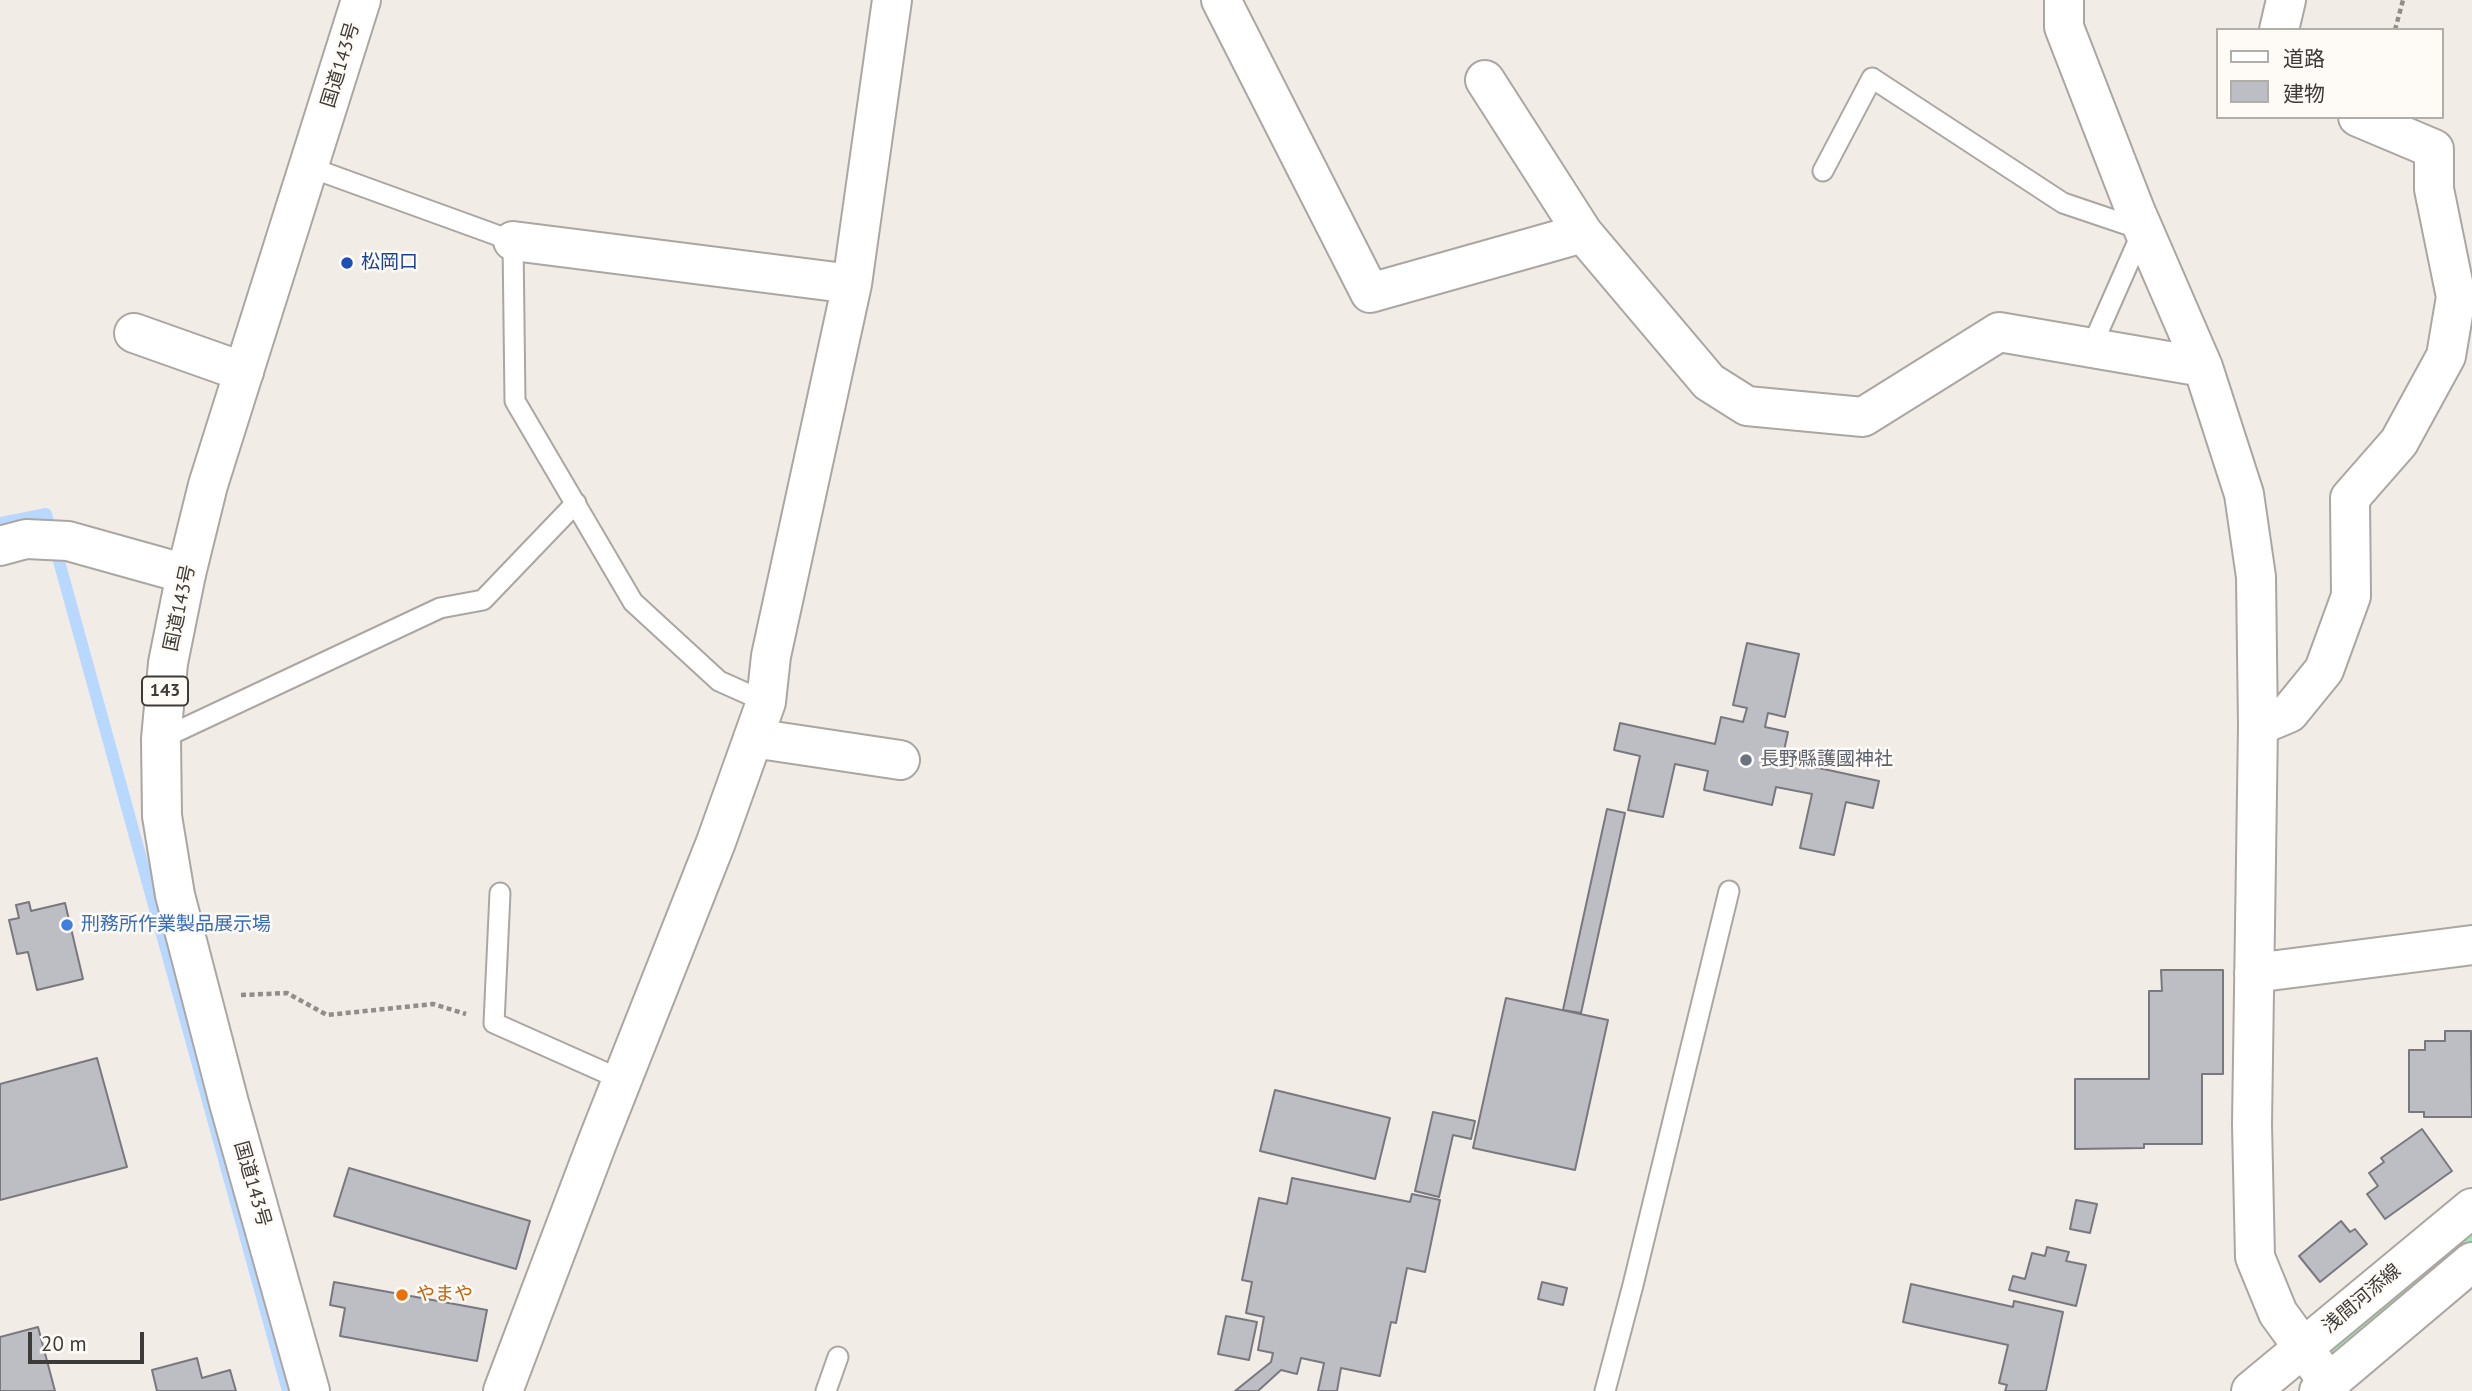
<!DOCTYPE html>
<meta charset="utf-8">
<style>
body{margin:0}
#map{position:relative;width:2472px;height:1391px;overflow:hidden;background:#f2ece7;font-family:"PT Sans","Noto Sans JP",sans-serif}
canvas{display:block}
.legend{position:absolute;left:2216px;top:28px;width:228px;height:91px;box-sizing:border-box;background:#fefaf6;border:2px solid #b1aeaa;margin:0;padding:9px 12px;list-style:none;font-size:21px;color:#3d3b39}
.legend li{display:flex;align-items:center;gap:14px;height:35px}
.legend b{width:35px;border:2px solid #b1aeaa}
.scale{position:absolute;left:28px;top:1332px;width:116px;height:32px;box-sizing:border-box;border:4px solid #3d3b39;border-top:0;padding-left:9px;font-size:21px;line-height:24px;white-space:nowrap;color:#3d3b39;-webkit-text-stroke:5px #fefaf6;paint-order:stroke}
</style>
<div id="map">
<canvas width="2472" height="1391"></canvas>
<ul class="legend">
<li><b style="height:9px;background:#fff"></b>道路</li>
<li><b style="height:19px;background:#bdbdc4"></b>建物</li>
</ul>
<div class="scale">20 m</div>
</div>
<script>
const context = document.querySelector('canvas').getContext('2d');
context.lineJoin = 'round';
function fillPath(path, color) { context.fillStyle = color; context.fill(path, 'evenodd'); }
function stroke(path, color, width, dash) { context.strokeStyle = color; context.lineWidth = width; context.lineCap = dash ? 'butt' : 'round'; context.setLineDash(dash || []); context.stroke(path); }
function drawText(font, color, halo, rows, align = 'center') {
  context.font = font + ' "PT Sans","Noto Sans JP",sans-serif'; context.lineWidth = 5; context.setLineDash([]); context.textBaseline = 'middle'; context.strokeStyle = halo; context.fillStyle = color; for (const [text, x, y, turn = 0] of rows) {
    context.save(); context.translate(x, y); context.rotate((+turn || 0) * Math.PI / 180); context.textAlign = isNaN(turn) ? turn : align; if (halo) context.strokeText(text, 0, 0); context.fillText(text, 0, 0); context.restore();
  }
}
fillPath(new Path2D(`
 M2472 1225V1241L2336 1354 2328 1352Z`), '#9de6b3');
stroke(new Path2D(`
 M0 523 46 514 288 1391`), '#b9d8ff', 12);
const building = new Path2D(`
 M1747 643 1799 654 1785 717 1768 713 1765 727 1788 732 1782 760 1879 781 1873 808 1846 802 1834 855 1800 848 1812 794 1776 787 1772 805 1704 790 1708 771 1675 764 1663 817 1628 810 1640 756 1614 750 1620 723 1715 744 1721 717 1743 722 1747 708 1733 705Z
 M1607 809 1625 813 1581 1013 1563 1010Z
 M29 902 31 911 65 903 83 979 37 990 28 952 17 954 9 920 19 918 16 905Z
 M2161 970H2223V1074H2202V1144H2144V1148L2075 1149V1079H2149V991H2162Z
 M1506 998 1608 1020 1575 1170 1473 1148Z
 M2445 1031H2471L2472 1117H2424V1112H2409V1050H2425V1041H2445Z
 M97 1058 127 1167 0 1200V1084Z
 M1275 1090 1390 1118 1375 1179 1260 1151Z
 M1433 1112 1475 1121 1471 1139 1453 1135 1439 1197 1415 1191Z
 M2422 1129 2452 1171 2385 1219 2367 1194 2378 1186 2369 1173 2384 1162 2381 1158Z
 M349 1168 530 1221 516 1269 334 1216Z
 M1292 1178 1410 1202 1412 1194 1440 1200 1425 1272 1407 1268 1396 1323 1391 1322 1380 1376 1341 1368 1337 1391H1318L1324 1363 1301 1358 1297 1374 1281 1370 1258 1391H1235L1271 1362 1273 1353 1258 1350 1264 1317 1246 1313 1252 1282 1242 1280 1259 1198 1287 1204Z
 M2076 1200 2097 1204 2090 1233 2070 1229Z
 M2341 1221 2350 1232 2355 1229 2367 1244 2320 1282 2299 1256Z
 M2047 1247 2069 1252 2066 1261 2086 1265 2076 1306 2009 1290 2013 1276 2025 1279 2032 1253 2045 1256Z
 M334 1282 487 1310 477 1361 340 1336 345 1308 330 1305Z
 M1542 1282 1567 1288 1563 1305 1538 1299Z
 M1911 1284 2013 1307 2014 1301 2063 1312 2046 1391H2005L2007 1385 1999 1383 2008 1345 1903 1322Z
 M1226 1316 1257 1322 1249 1360 1218 1354Z
 M38 1327 55 1391H0V1337Z
 M197 1358 202 1378 230 1370 236 1391H157L152 1370Z`);
fillPath(building, '#bdbdc4');
stroke(building, '#78787e', 2);
const service = new Path2D(`
 M309 167 513 241 515 401 633 602 719 681 766 702
 M1823 171 1872 78 2063 203 2143 230 2091 348
 M161 739 440 608 483 600 576 503
 M500 893 494 1023 622 1080
 M826 1391 838 1357
 M1605 1391 1633 1285 1729 891`);
const minor = new Path2D(`
 M1221 0 1370 293 1583 233
 M2064 0V27L2135 210 2203 367 2244 494 2256 577 2258 726 2252 1124 2255 1257 2278 1313 2329 1383
 M2279 30 2286 0
 M1485 80 1583 233 1709 382 1747 406 1863 417 1999 332 2203 367
 M513 241 852 284
 M134 333 244 372
 M0 546 26 539 68 541 186 574
 M2258 726 2289 713 2324 670 2351 596 2350 498 2399 442 2446 356 2456 297 2434 189V149L2358 117
 M753 738 900 760
 M2254 973 2472 945
 M503 1391 597 1143 716 842 766 702 771 656 852 284 892 0`);
const secondary = new Path2D(`
 M2251 1391 2472 1208
 M2319 1391 2472 1262`);
const trunk = new Path2D(`
 M310 1391 229 1103 175 895 162 816 161 739 168 663 186 574 208 485 361 0`);
stroke(service, '#aba6a1', 23);
stroke(minor, '#aba6a1', 42);
stroke(secondary, '#aba6a1', 42);
stroke(trunk, '#aba6a1', 42);
stroke(new Path2D(`
 M2395 30 2403 0
 M241 995 287 993 327 1015 433 1004 466 1014`), '#918d8a', 4.5, [5, 3.5]);
stroke(service, '#fff', 19);
stroke(minor, '#fff', 38);
stroke(secondary, '#fff', 38);
stroke(trunk, '#fff', 38);
for (const [x, y, r, color] of [
 [347,263,7,"#1a4fb4"],
 [1746,760,7,"#6b7280"],
 [67,925,7,"#3f7fe0"],
 [402,1295,7,"#e8710a"]
]) { const dot = new Path2D(); dot.arc(x, y, r, 0, 2 * Math.PI); context.fillStyle = color; context.fill(dot); stroke(dot, '#fefaf6', 2.5); }
for (const [x, y, w] of [
 [165,691,46]
]) { const box = new Path2D(); box.roundRect(x - w / 2, y - 14.5, w, 29, 5); context.fillStyle = '#fefaf6'; context.fill(box); stroke(box, '#3d3b39', 2); }
drawText('bold 18px', '#3d3b39', null, [
 ["143",165,691]
]);
drawText('19px', '#3d3b39', '#fefaf6', [
 ["国道143号",341,65,-73],
 ["国道143号",180,608,-78],
 ["国道143号",252,1184,74],
 ["浅間河添線",2362,1299,-40]
]);
drawText('19px', '#164399', '#fefaf6', [
 ["松岡口",361,263]
], 'left');
drawText('19px', '#5b616d', '#fefaf6', [
 ["長野縣護國神社",1760,760]
], 'left');
drawText('19px', '#366cbe', '#fefaf6', [
 ["刑務所作業製品展示場",81,925]
], 'left');
drawText('19px', '#c56008', '#fefaf6', [
 ["やまや",416,1295]
], 'left');
</script>
